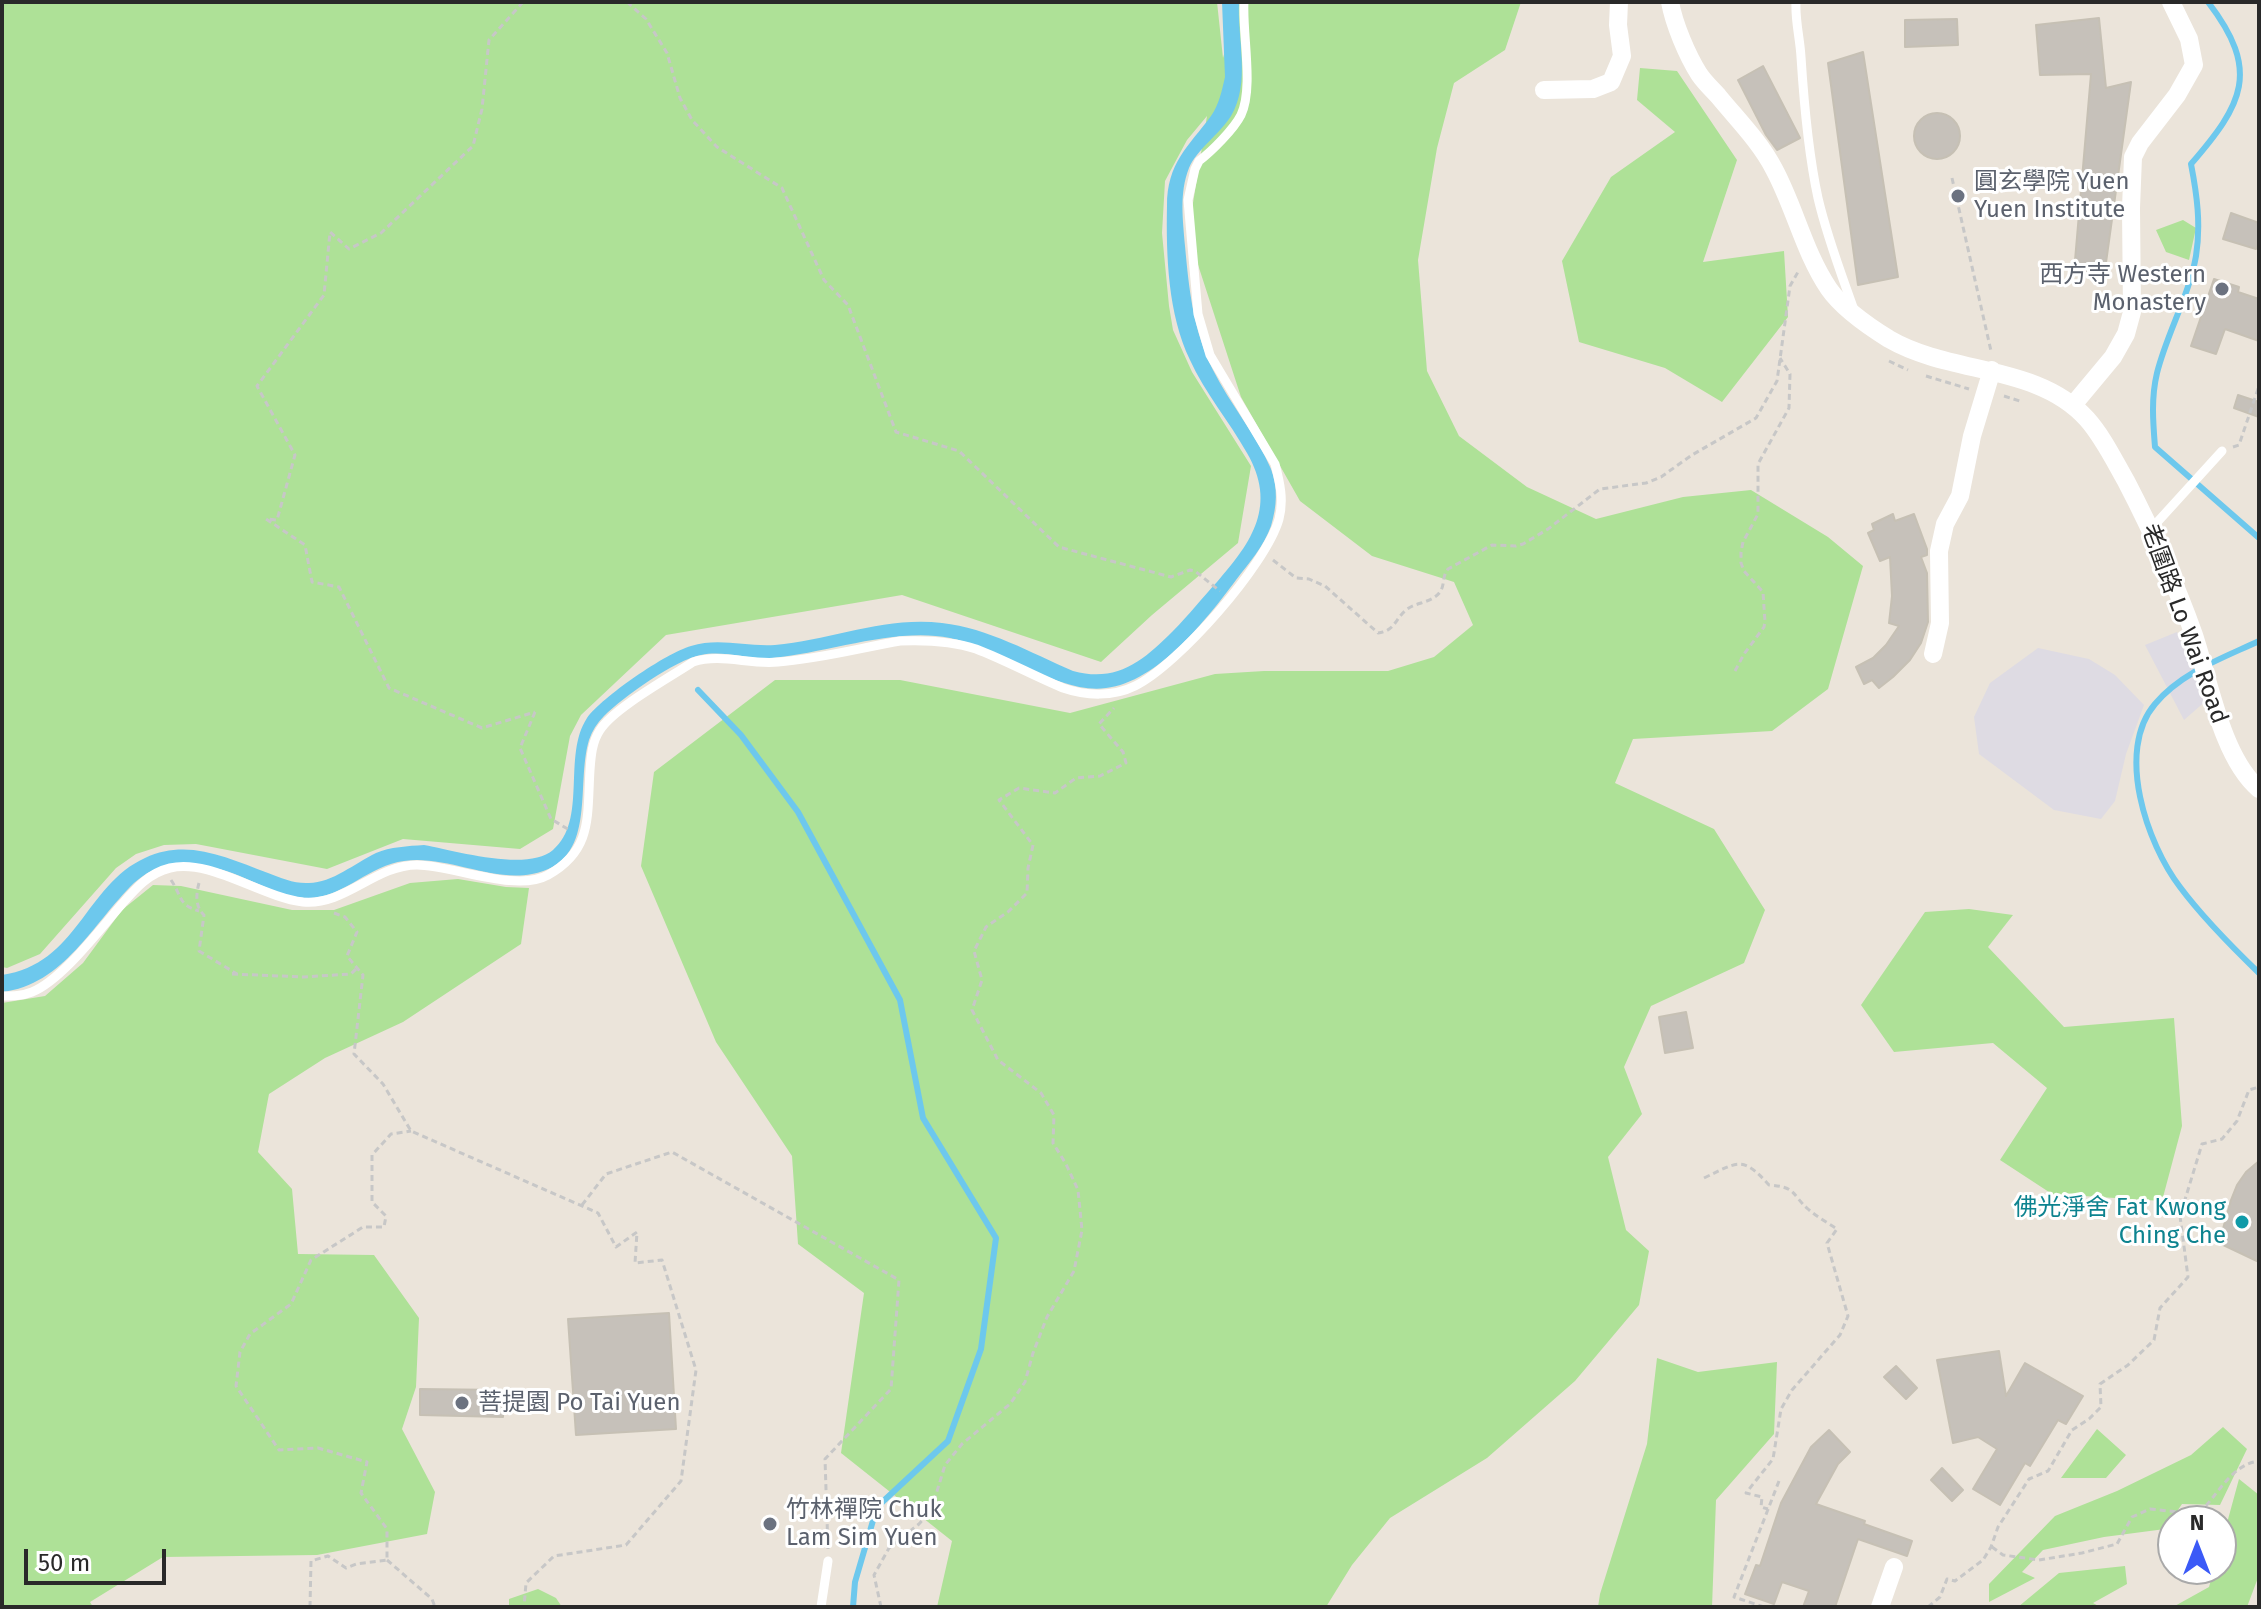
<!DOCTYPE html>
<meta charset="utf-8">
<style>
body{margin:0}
#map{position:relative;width:2261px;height:1609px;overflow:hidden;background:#ebe4da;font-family:"Fira Sans",sans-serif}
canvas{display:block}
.frame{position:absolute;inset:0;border:4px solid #292929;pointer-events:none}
.north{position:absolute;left:2157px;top:1505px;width:80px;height:80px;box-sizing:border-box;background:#fff;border:2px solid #a9a9a9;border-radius:50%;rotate:0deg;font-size:22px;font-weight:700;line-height:32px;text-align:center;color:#292929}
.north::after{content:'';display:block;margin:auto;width:28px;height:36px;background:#3b5af7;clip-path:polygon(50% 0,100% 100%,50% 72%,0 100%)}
.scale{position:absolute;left:24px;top:1549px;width:142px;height:36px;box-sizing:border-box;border:4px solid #292929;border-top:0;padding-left:10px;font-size:24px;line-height:28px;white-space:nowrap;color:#292929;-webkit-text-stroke:6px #fff;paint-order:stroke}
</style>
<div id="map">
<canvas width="2261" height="1609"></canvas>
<div class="frame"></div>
<div class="north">N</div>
<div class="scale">50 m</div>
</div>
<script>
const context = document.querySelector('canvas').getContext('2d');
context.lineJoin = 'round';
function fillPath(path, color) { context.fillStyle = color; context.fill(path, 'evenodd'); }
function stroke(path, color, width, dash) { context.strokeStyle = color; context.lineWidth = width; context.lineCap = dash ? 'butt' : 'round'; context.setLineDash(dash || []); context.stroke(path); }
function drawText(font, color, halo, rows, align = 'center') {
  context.font = font + ' "Fira Sans","Noto Sans TC",sans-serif'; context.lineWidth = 6; context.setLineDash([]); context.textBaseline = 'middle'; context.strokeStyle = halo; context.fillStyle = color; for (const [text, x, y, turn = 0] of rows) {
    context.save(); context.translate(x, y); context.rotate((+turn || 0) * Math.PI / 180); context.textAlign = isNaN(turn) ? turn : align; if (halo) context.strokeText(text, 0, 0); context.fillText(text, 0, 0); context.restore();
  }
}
fillPath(new Path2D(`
 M2177 632 2207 700 2184 720 2145 645Z
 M2038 648 2089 659 2115 675 2144 705 2126 754 2115 801 2101 819 2054 810 1979 754 1974 717 1990 683Z`), '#dedbe3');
fillPath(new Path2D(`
 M2 2H1217L1223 58 1239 2H1521L1505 50 1454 83 1437 148 1418 260 1427 371 1459 436 1527 487 1596 519 1683 497 1751 490 1828 537 1863 566 1828 689 1772 731 1633 739 1615 783 1714 829 1765 910 1744 963 1651 1006 1624 1067 1642 1114 1608 1157 1626 1230 1649 1251 1639 1305 1575 1381 1487 1458 1390 1518 1352 1565 1326 1607H937L952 1541 841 1453 864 1293 798 1244 792 1156 716 1042 641 866 654 772 775 680H900L1070 713 1215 674 1264 671H1388L1434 657 1473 625 1454 582 1372 556 1300 501 1241 397 1188 234 1207 116 1187 140 1165 181 1162 233 1169 306 1173 330 1192 372 1251 466 1238 543 1152 615 1101 662 902 595 666 635 581 715 570 736 553 829 520 849 403 839 327 869 196 844 164 845 136 854 116 868 40 954 7 968 2 967Z
 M1640 68 1677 71 1737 160 1703 262 1784 251 1788 317 1722 402 1665 368 1579 342 1562 261 1611 177 1675 132 1637 100Z
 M2183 220 2196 228 2189 260 2166 252 2156 230Z
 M458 879 506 887 529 888 521 944 403 1022 325 1058 269 1094 258 1152 292 1189 298 1254 374 1255 419 1318 416 1387 402 1429 435 1492 427 1534 317 1555 163 1557 90 1602 93 1607H2V1003L45 996 83 963 122 910 153 885 181 886 292 910H334L410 883Z
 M1969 909 2013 915 1988 947 2064 1027 2174 1018 2182 1126 2162 1201 2052 1194 2000 1160 2047 1088 1993 1043 1894 1052 1861 1005 1925 912Z
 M1657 1358 1698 1372 1777 1362 1774 1434 1716 1500 1712 1607H1598L1600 1594 1647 1444Z
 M2223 1427 2247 1449 2220 1505 2182 1504 2165 1529 2104 1537 2043 1550 2022 1572 2035 1578 1989 1602V1584L2055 1516 2117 1491 2191 1455Z
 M2097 1429 2126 1455 2106 1478H2061Z
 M2239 1479 2259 1495V1575L2247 1607H2173L2209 1587 2214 1569H2221V1545Z
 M2125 1566 2127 1584 2093 1603 2100 1607H2018L2059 1573Z
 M538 1589 556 1598 562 1607H509V1599Z`), '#aee197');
fillPath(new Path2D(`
 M1222 2H1239C1237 38 1251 83 1231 116 1220 134 1197 149 1189 168 1179 193 1183 220 1185 246 1189 289 1193 330 1213 370 1230 404 1256 434 1271 469 1278 488 1277 506 1271 526 1264 546 1249 563 1236 580 1207 619 1158 682 1106 688 1061 695 998 648 950 638 895 627 828 653 772 658 748 660 725 650 701 655 675 660 623 697 604 716 597 723 592 731 589 740 575 786 599 862 532 874 490 882 446 855 404 861 370 865 345 896 311 898 277 899 248 875 215 868 206 866 196 867 186 866 162 866 153 867 134 883 93 923 64 985 2 992V975C78 964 85 885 145 858 188 838 227 858 268 873 281 878 295 884 309 883 332 883 355 863 376 853 390 847 408 846 424 845 456 851 528 872 553 850 588 820 562 756 587 718 602 697 666 653 691 646 719 637 746 647 775 645 831 640 885 616 942 623 988 628 1031 653 1073 671 1117 683 1143 661 1173 631 1189 615 1202 598 1217 582 1253 541 1277 505 1247 453 1229 421 1205 393 1190 360 1168 314 1166 256 1167 206 1167 163 1188 147 1211 116 1219 105 1222 90 1225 77Z`), '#6dc8ed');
stroke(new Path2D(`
 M2208 2C2261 71 2243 104 2191 164 2197 195 2201 224 2196 256 2189 296 2167 333 2157 373 2151 398 2153 422 2155 447L2259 538
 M2259 641C2223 658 2182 672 2155 704 2115 751 2147 844 2180 887 2203 918 2231 946 2259 973
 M698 690 741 735 798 812 900 1000 923 1118 996 1238 981 1349 948 1441 877 1507 855 1582 853 1607`), '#6dc8ed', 6);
const building = new Path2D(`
 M2099 18 2106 88 2131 82 2104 277 2074 272 2091 74 2040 75 2036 25Z
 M1957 19 1958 45 1905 47V20Z
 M1863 52 1898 277 1858 285 1828 63Z
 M1763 66 1800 138 1777 150 1766 135 1738 80Z
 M1914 136a23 23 0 1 1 46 0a23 23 0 1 1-46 0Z
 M2231 213 2259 223V241L2256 249 2223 239Z
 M2214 279 2239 287 2238 292 2259 299V341L2225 329 2216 354 2191 346Z
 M2238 395 2259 402V417L2234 408Z
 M1893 514 1895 521 1914 514 1927 549V555L1921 557 1927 573 1928 622 1921 643 1910 660 1893 677 1879 688 1872 680 1864 684 1856 667 1873 658 1886 645 1899 626 1889 623 1892 596 1890 557 1880 561 1868 533 1874 530 1872 524Z
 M1686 1012 1693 1048 1665 1053 1659 1017Z
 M2259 1161V1262L2219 1243 2231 1200 2237 1185 2246 1172Z
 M669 1313 676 1429 576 1435 568 1319Z
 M1999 1351 2006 1396 2025 1363 2083 1396 2066 1424 2058 1420 2030 1466 2025 1463 2000 1505 1973 1489 1997 1449 1978 1437 1953 1443 1937 1360Z
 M1896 1366 1917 1388 1906 1399 1884 1377Z
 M420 1389 504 1390 503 1417 420 1415Z
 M1829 1430 1850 1452 1838 1464 1816 1504 1865 1521 1864 1524 1912 1541 1907 1556 1858 1539 1835 1607H1803L1809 1591 1782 1582 1774 1604 1745 1594 1756 1565 1760 1566 1781 1503 1811 1447Z
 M1942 1468 1963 1490 1952 1501 1931 1480Z`);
fillPath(building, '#c6c1ba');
stroke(building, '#c6c0b4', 2);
stroke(new Path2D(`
 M523 2 489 40 482 109 473 146 381 233 349 249 330 232 324 295 257 386 295 455 277 520 266 519 305 545 312 582 339 587 389 688 482 728 535 712
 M627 2 646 19 667 53 680 98 692 120 717 147 782 188 824 280 848 305 896 432 959 451 1059 547 1171 577 1190 570 1195 571 1220 591
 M1952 178 1991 351
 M1889 361 1908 370
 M1926 376 1969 389
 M2004 396 2023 402
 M2233 447 2239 445 2259 386
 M1273 560 1296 578 1309 579 1325 586 1378 633C1395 631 1395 619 1406 610 1416 602 1432 603 1440 592 1445 585 1442 576 1448 569L1492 545 1516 546 1523 544 1548 529 1600 489 1646 483 1661 477 1692 455 1756 418 1777 381 1790 286 1798 272
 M1735 671 1744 654 1764 627 1765 622 1763 592 1744 571 1741 563V552L1743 542 1758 514V464L1789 408 1790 374 1780 358
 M535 712 520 748 551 819 571 831
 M171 880C182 896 178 905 199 911
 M199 883C196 894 195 907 204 915L199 951 237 974
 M334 913 345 917 357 932 347 956 363 975 354 1054 383 1084 411 1131 598 1213 616 1247 637 1232 635 1263 662 1260 696 1370 681 1481 626 1545 554 1556 526 1583 524 1607
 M232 974 303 977 351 974 358 967
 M1704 1178C1738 1162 1742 1155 1769 1185 1797 1187 1791 1194 1808 1209 1817 1217 1828 1223 1837 1229L1827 1243 1848 1316 1840 1335 1792 1390 1781 1409 1773 1459 1746 1493 1762 1497 1761 1507 1768 1509
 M582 1205 606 1174 672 1152 899 1280 891 1389 825 1459 828 1549
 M1992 1547 2003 1555 2039 1560 2082 1553 2117 1544 2132 1517 2150 1509 2198 1514C2217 1497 2231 1464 2259 1461
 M387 1560 432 1599 435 1607
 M310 1607 311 1561 328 1556 346 1568 356 1564 387 1560V1529L361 1493 367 1462 318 1448 279 1450 236 1386 240 1352 250 1334 291 1304 311 1260 363 1227H384L386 1216 372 1202V1155L391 1134 411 1131
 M881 1607 874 1575 889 1548 919 1524 931 1511 945 1465 962 1444 1010 1404 1025 1382 1033 1353 1047 1317 1074 1271 1082 1230 1078 1190 1066 1164 1053 1143 1054 1115 1041 1093 998 1060 972 1010 982 980 974 951 986 927 1009 911 1027 893 1028 868 1033 845 999 800 1019 788 1055 793 1076 778 1100 776 1126 763 1123 752 1099 724 1114 708
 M1764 1607 1734 1597 1779 1481
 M1928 1607 1940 1597 1947 1579 1955 1581 1983 1560 1991 1547 1998 1527 2029 1479 2048 1471 2072 1430 2089 1419 2101 1407 2100 1384 2128 1365 2154 1340 2160 1308 2188 1277 2180 1216 2202 1144 2222 1139 2237 1121 2249 1090 2259 1087`), '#c7c7c7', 3, [6, 4]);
stroke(new Path2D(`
 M1796 2C1795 21 1800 38 1801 57 1804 104 1808 152 1818 198 1827 237 1841 273 1854 310
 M2151 529 2222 451
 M2 996C13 996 22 996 32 992 62 980 100 929 122 904 136 888 149 873 170 868 209 858 261 897 303 902 345 906 375 865 417 865 452 865 516 893 548 875 593 850 587 816 590 770 591 756 592 742 600 730 614 708 669 678 693 662 721 653 749 665 778 662 819 659 860 648 900 641 925 640 952 641 976 649 1005 660 1034 676 1063 688 1086 696 1113 697 1135 686 1178 665 1266 565 1279 519 1284 500 1280 483 1275 464L1210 355 1198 314 1188 200 1195 169 1199 161C1212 151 1234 129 1241 115 1254 88 1242 33 1244 2
 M821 1607 828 1561`), '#fff', 9);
stroke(new Path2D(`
 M1670 2C1674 24 1687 55 1699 74 1705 83 1713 90 1719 97 1738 120 1760 142 1774 169 1795 208 1804 252 1829 289 1843 309 1868 326 1889 339 1951 375 2038 364 2087 419 2103 437 2114 460 2126 481 2152 531 2175 582 2194 635 2209 680 2222 758 2259 789
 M1544 90 1593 89 1611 82 1622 56 1618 25 1619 2
 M2073 405 2113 357 2126 334 2132 312 2131 208 2133 157 2140 143 2177 95 2194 65 2189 39 2171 2
 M1933 654 1940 623 1939 551 1945 524 1960 496 1972 436 1992 370
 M1880 1607 1894 1567`), '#fff', 18);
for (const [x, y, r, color] of [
 [1958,196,8,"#6b7280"],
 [2222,289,8,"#6b7280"],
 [2242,1222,8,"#0f9aa8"],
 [462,1403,8,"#6b7280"],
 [770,1524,8,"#6b7280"]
]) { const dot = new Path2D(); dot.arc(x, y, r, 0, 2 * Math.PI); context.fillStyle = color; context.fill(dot); stroke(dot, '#fff', 3); }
drawText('24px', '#5b616d', '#fff', [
 ["圓玄學院 Yuen",1974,182],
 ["Yuen Institute",1974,210],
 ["西方寺 Western",2206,275,"right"],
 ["Monastery",2206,303,"right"],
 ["菩提園 Po Tai Yuen",478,1403],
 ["竹林禪院 Chuk",786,1510],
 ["Lam Sim Yuen",786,1538]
], 'left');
drawText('24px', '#292929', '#fff', [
 ["老圍路 Lo Wai Road",2184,624,70]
]);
drawText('24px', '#0d838f', '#fff', [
 ["佛光淨舍 Fat Kwong",2226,1208],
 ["Ching Che",2226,1236]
], 'right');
</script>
